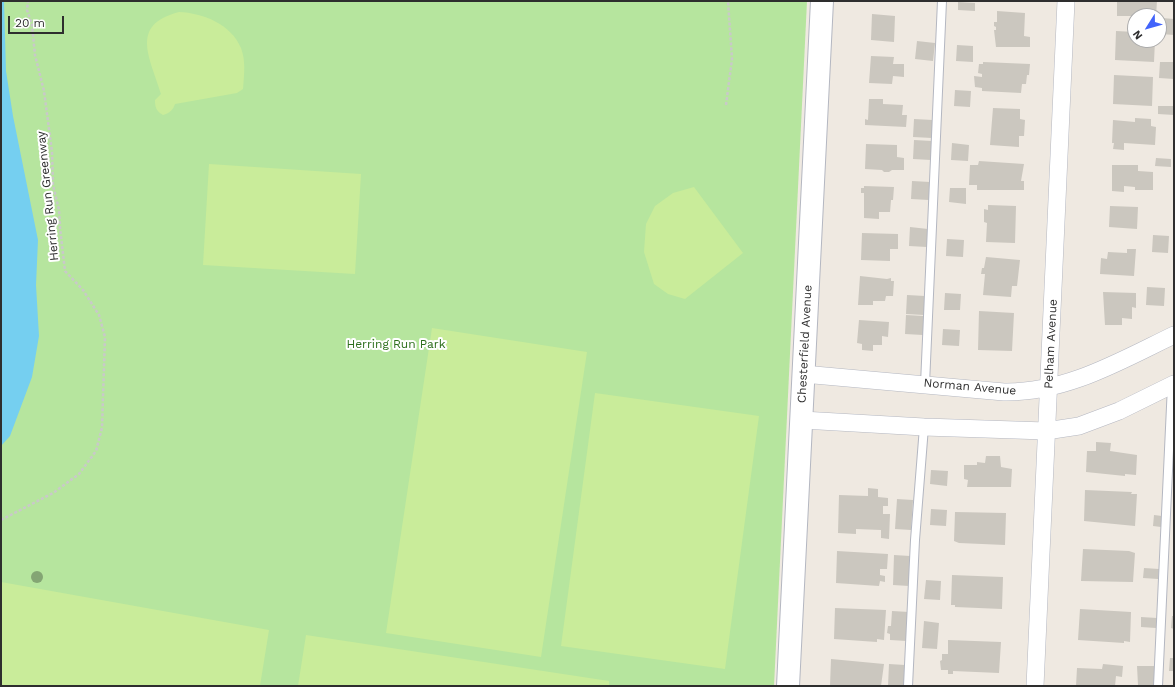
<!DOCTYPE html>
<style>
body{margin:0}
#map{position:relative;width:1175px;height:687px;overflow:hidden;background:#efe9e1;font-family:"Work Sans",sans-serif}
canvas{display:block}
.frame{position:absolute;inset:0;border:2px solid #2e2e2e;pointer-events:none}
.north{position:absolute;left:1127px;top:8px;width:40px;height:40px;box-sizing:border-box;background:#fff;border:1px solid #ababab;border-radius:50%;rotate:233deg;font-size:11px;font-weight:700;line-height:16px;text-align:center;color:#2e2e2e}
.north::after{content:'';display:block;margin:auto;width:14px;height:18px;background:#4264fb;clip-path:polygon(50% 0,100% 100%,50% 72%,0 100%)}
.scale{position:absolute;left:8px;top:16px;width:56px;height:18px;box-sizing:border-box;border:2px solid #2e2e2e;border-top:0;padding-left:5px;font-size:12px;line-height:14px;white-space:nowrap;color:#2e2e2e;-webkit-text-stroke:3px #fff;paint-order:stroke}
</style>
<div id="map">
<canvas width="1175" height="687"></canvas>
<div class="frame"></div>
<div class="north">N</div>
<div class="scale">20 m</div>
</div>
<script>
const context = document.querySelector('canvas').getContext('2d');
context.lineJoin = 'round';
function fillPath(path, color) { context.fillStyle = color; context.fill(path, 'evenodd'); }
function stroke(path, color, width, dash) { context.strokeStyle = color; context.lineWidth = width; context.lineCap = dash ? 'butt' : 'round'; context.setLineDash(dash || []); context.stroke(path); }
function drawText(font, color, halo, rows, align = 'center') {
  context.font = font + ' "Work Sans",sans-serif'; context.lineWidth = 4; context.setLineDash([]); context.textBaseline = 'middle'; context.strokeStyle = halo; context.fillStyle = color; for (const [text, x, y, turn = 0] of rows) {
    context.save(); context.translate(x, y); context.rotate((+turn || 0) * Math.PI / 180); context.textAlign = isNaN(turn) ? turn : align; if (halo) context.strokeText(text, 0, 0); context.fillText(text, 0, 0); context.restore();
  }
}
fillPath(new Path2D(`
 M1 1H807L774 686H1Z`), '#b6e59e');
fillPath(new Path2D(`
 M179 12C203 13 231 24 241 48 246 61 244 75 243 89L237 93 175 104C173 110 170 113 163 115 156 111 155 107 155 100L161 94C150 57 129 25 179 12Z
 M209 164 361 174 355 274 203 265Z
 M694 187 743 253 685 299 668 294 654 284 644 252 646 224 655 206 673 193Z
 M432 328 587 352 541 657 386 633Z
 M595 393 759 416 725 669 561 646Z
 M1 582 269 630 260 686H1Z
 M306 635 609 681V686H298Z`), '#c9ec9a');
fillPath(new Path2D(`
 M1 1H4L6 71 13 116 38 240 36 285 39 336 32 377 10 436 1 446Z`), '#75cff0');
fillPath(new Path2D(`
 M1117 1H1157L1156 16H1117Z
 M958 2 975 3V11L958 10Z
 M997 11 1025 13 1024 36 1030 37V47H996L994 30H996V27L994 26V22H997Z
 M872 14 895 16 894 42 871 40Z
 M1162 18 1174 19V35L1161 34Z
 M1116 31 1135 32V40H1155L1154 62 1115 60Z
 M917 41 935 43 933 61 915 59Z
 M957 45 973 46V62L956 61Z
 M871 56 894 57 893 64H904V77L893 76 892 84 869 83Z
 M983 62 1030 64 1029 75H1027L1026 84H1022L1021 93 982 91V88L975 87 974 76 982 77V74L978 73 979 64H983Z
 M1160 62H1174V79L1159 78Z
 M1114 75 1153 77 1152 106 1113 104Z
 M955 90 971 91 970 107 954 106Z
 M869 99H883V104L903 105 902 115H907L906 127 865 125V119L868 120Z
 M1158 106H1174V115L1158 114Z
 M993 108 1020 109V119L1025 120 1024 136H1019V147L990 145Z
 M1135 118 1151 119V126L1156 127 1155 145 1124 143V150L1113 149 1114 143H1112L1113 120 1135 122Z
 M914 119 933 120 932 138 913 137Z
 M914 140 932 141 931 160 913 159Z
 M952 143 969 145 968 161 951 160Z
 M866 144 897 145V157L904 158V170H892L889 172H884L882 170 865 169Z
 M1156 158 1171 159V167L1155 166Z
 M979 161 1024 164 1021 181H1024V190H977V185H969L970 165H978Z
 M1112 165H1138V171L1153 172V190H1135V187L1124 186V192L1112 191Z
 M912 181 930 182 929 200 911 199Z
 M864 186 894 187 893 200H891L890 212H879V219L864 218V193H861V188H864Z
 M950 188H966V204L949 202Z
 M988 205 1016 206 1015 243 986 242 987 223 984 222V209L988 210Z
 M1110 206 1138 207 1137 229 1109 227Z
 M910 227 928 229 927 247 909 246Z
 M862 233 898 234V249H890V261L861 260Z
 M1153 235 1169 236 1168 253 1152 252Z
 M947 239 964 240 963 257 946 256Z
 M1127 249H1136L1134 276 1100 274 1101 258 1107 259 1108 252 1127 253Z
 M986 257 1020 260 1017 286H1012L1011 297 983 295 985 274H981L982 268H984Z
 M860 276 887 279 891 278V281H894L893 296H886L885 301H873V305H858Z
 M1147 287 1165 288 1164 306 1146 305Z
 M1103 292 1136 293V308L1132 307V319L1122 318V325H1105Z
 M945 293 961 294 960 310H944Z
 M907 295 925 296 924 315 906 314Z
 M979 311 1014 313 1012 351 978 350Z
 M906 315 924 316 923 335 905 334Z
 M859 320 889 322 888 337 882 336V345H873V351L862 350V344L857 343Z
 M943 329 960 330 959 346 942 345Z
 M1096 442 1111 443 1110 451 1137 455 1136 475 1125 474V476L1086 472 1087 451H1096Z
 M986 456H1000L1001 467 1012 469 1011 487H967L968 480 964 479V465H977V462L985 463Z
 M931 470 948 471 947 486 930 484Z
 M868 488 878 489V497L888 498V506H883V514H890L889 539 881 538V530L856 529V534L838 533 839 495 868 496Z
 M1085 490 1132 492 1131 494H1137L1135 526 1084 521Z
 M897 499 913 500 911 530 895 529Z
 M931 509 947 510 946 526 930 525Z
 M955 512 1006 513 1005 545 959 543 954 541Z
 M1154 515 1162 516 1161 527 1153 526Z
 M1083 549 1129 551 1135 553 1133 582 1081 581Z
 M837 551 888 554 887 569H880V575L885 576V582L880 581 879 586 836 583Z
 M894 555 910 556 909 586 893 585Z
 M1144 568 1159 569 1158 579 1143 578Z
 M952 575 1003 577 1002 609 955 607V605H951Z
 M926 580 941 581 940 600 924 599Z
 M835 608 886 610 884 640 877 639V642L834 639Z
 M1080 609 1131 612 1130 642 1124 641V643L1078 640Z
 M892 611 909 612 907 641 890 640V634L887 633 888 626H891Z
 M1172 616H1174V629L1171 628Z
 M1141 617 1157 618 1156 628 1141 627Z
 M924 621 939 623 937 649 922 648Z
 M948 640 1001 642 999 673 953 671V674H948V670H941L940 661 942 660V654H948Z
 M1170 658H1174V671H1169Z
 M831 659 884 664 881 686H830Z
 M889 664 905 665 904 686H888Z
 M1103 664 1123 666 1122 677 1116 676 1115 686H1076L1077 668 1102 669Z
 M1137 666H1154V686L1138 685Z`), '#cbc7bf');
const lane = new Path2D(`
 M925 384 942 1
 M908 686 915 540 924 427
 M1158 686 1172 385`);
const street = new Path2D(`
 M803 374 1004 392C1066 393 1120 361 1174 335
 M802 420 924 427 1046 431 1079 426 1119 411 1174 384
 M1035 686 1066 1`);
const secondary = new Path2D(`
 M788 686 822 1`);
stroke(lane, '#b4b7c1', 10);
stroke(street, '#b4b7c1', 18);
stroke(secondary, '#b4b7c1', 24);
stroke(new Path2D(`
 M726 105 732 59 728 1
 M1 520 53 493 79 474 96 451 102 428 105 337 99 315 83 290 65 271 60 228 59 210 53 185 52 152 44 91 35 55 32 25 27 10 28 1`), '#c9c9c9', 2.5, [3, 2]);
stroke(lane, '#fff', 8);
stroke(street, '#fff', 17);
stroke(secondary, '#fff', 22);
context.fillStyle = '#84a574';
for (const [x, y] of [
 [37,577]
]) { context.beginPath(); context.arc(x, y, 6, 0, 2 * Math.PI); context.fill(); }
drawText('12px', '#2e2e2e', '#fff', [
 ["Herring Run Greenway",48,196,-96],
 ["Chesterfield Avenue",805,344,-87],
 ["Pelham Avenue",1051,344,-87],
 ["Norman Avenue",970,387,5]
]);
drawText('12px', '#2c6e1b', '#fff', [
 ["Herring Run Park",396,344]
]);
</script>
